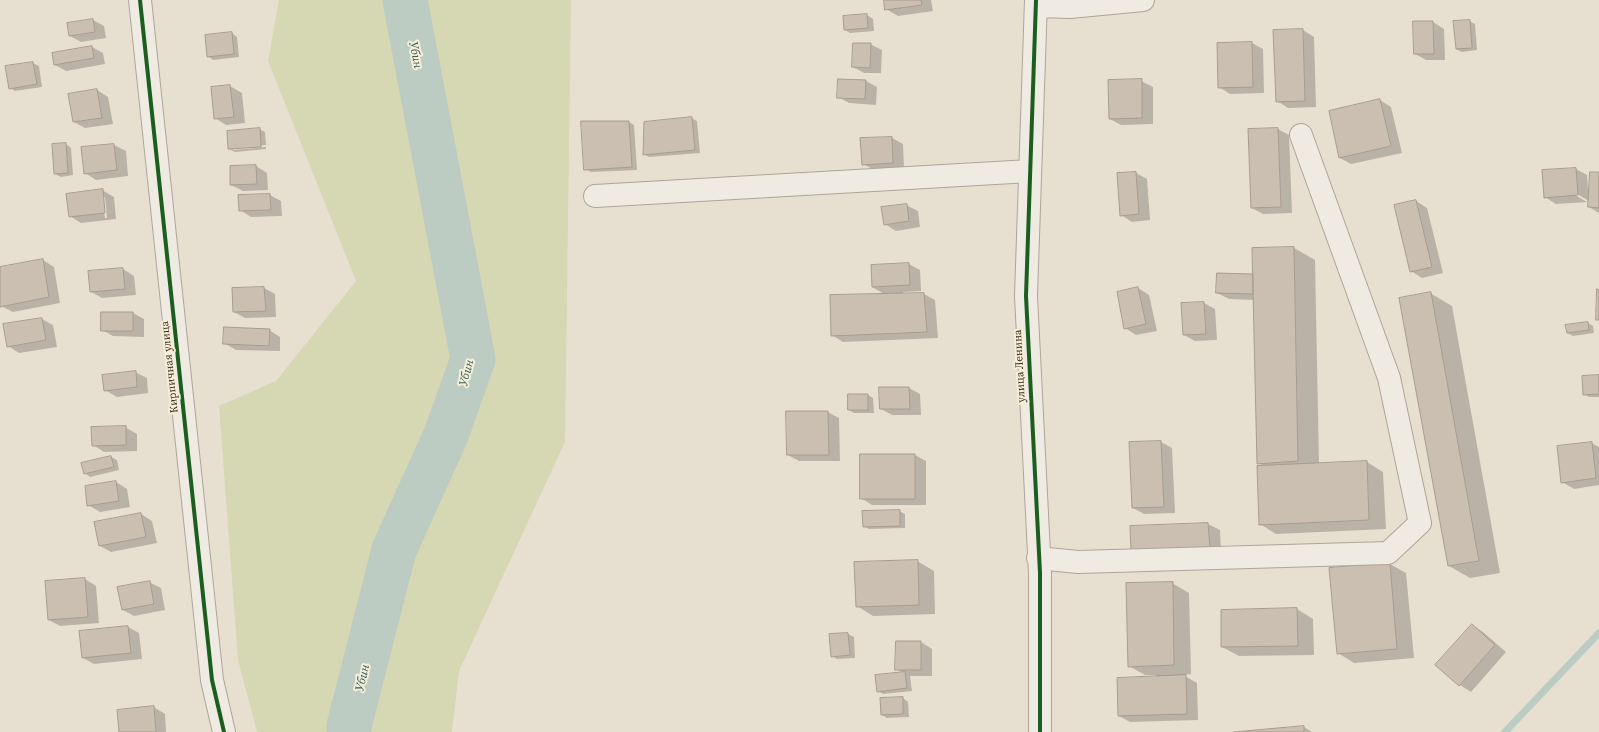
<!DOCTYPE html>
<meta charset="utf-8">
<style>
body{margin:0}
canvas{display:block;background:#e7e0d1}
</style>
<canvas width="1599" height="732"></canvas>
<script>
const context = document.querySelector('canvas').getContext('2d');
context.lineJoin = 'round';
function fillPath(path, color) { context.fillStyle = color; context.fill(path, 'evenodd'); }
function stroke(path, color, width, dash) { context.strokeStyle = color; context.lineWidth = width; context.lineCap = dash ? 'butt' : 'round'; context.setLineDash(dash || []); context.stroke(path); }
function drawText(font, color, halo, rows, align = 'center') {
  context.font = font + ' "Source Serif 4",serif'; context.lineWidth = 4; context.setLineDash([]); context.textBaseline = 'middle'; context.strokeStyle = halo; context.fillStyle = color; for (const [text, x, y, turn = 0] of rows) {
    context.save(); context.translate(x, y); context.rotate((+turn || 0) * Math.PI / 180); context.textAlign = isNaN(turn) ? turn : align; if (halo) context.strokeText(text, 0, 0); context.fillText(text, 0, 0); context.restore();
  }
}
fillPath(new Path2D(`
 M279 0H571L565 442 459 671 452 732H257L238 660 219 406 276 381 356 281 268 61Z`), '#d6d7b3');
fillPath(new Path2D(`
 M885 0H931L933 11 898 16 886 9Z
 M867 15 873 19 874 31 850 33 845 30 844 17Z
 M93 20 104 26 106 38 81 42 70 36 69 24Z
 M1469 21 1475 24 1477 50 1462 52 1456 49Z
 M1414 22H1433L1444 29 1445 60H1426L1415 54Z
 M1303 30 1314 37 1316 107 1288 108 1277 101Z
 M232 33 237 37 239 57 213 60 208 56Z
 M1252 43 1263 49 1264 93 1230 94 1219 87Z
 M870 44 882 50 881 73H864L853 67Z
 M92 47 103 53 105 64 66 71 55 65Z
 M33 63 39 66 42 87 15 91 10 88 6 67Z
 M866 81 877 87 876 105 849 103 838 97Z
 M1141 81 1153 87V124L1121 125 1110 119Z
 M230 86 242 93 245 123 226 125 215 118 212 88Z
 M97 90 108 97 113 124 85 128 74 122Z
 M1380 100 1391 107 1402 153 1351 164 1340 158Z
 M691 118 697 121 700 153 649 157 644 154Z
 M629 122 634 125 637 170 591 172 585 169Z
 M259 129 265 132 266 145 233 148V150L266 147V149L235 152 229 149Z
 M1278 129 1289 135 1292 213 1263 214 1252 208Z
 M892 138 903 144 904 169 874 170 863 164Z
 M66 144 71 148 73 175 61 177 55 174Z
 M114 145 126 151 128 176 96 180 85 173 82 148Z
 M256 166 267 173 268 190 243 191 231 185Z
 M1576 169 1587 175 1588 190 1599 173V213L1589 207V201L1574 192 1573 194 1587 202 1556 204 1545 197Z
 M1136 173 1147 179 1150 220 1132 222 1121 215 1118 174Z
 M102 190 114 197 116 219 81 223 70 216ZM102 197H105L107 218H105Z
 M270 195 281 201 282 216 251 217 240 210 239 196Z
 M1416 201 1427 208 1443 273 1422 278 1411 271Z
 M906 205 918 211 920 227 896 231 885 224Z
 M1294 248 1315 260 1319 464 1367 462 1383 472 1386 529 1276 534 1260 524 1264 466 1258 463 1255 300 1229 299 1217 293 1252 275Z
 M43 260 54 267 60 303 13 312 1 306 0 268Z
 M909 264 920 270 921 291 903 292V294H924L935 300 938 338 843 342 832 335 886 295 872 287Z
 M123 269 134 276 136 295 102 298 91 292Z
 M264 288 275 294 276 317 245 318 234 312 233 289Z
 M1138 288 1149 295 1157 331 1136 335 1125 328Z
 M1430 293 1452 306 1500 573 1470 578 1449 566Z
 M1204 303 1215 309 1217 340 1195 341 1184 335 1182 304Z
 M133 313 144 319V337L113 336 102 330Z
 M42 319 53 325 57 347 19 353 8 346Z
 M1588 323 1593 326 1594 333 1573 336 1567 333Z
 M269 330 280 337V351L236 350 224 343Z
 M135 372 147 378 148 393 117 397 105 390Z
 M1599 376V397H1589L1584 394Z
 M909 388 920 394 921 415H892L881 409Z
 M849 395H868L873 398 874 413H854L849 410Z
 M788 412H828L839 418 840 461H799L788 455Z
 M125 427 137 434V451L104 452 93 445Z
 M1161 442 1172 448 1175 513 1144 514 1133 508Z
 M1591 443 1599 447V485L1574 489 1562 482Z
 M915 455 926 461V505H872L861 498Z
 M111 457 117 460 119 470 90 477 85 473Z
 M116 482 127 489 130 507 100 512 88 505Z
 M899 511 905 514V528L869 529 864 526Z
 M141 514 152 521 157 543 111 552 100 546Z
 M1208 524 1220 530 1221 554 1131 527Z
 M917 561 934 571 935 614 873 616 857 606Z
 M1390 564 1406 573 1414 658 1354 663 1338 653Z
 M85 579 96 586 99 623 60 626 49 620Z
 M149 582 161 588 165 610 134 616 123 610Z
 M1172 583 1189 593 1191 674 1183 675 1197 683 1198 720 1130 722 1119 716 1156 677V675H1145L1129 666Z
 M1297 609 1313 619 1314 655 1239 656 1222 647Z
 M1472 625 1483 632 1506 652 1471 692 1460 685 1437 665Z
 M128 627 139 633 142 659 94 664 83 658Z
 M848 634 854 637 855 658 837 659 832 656 830 635Z
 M921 642 932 649V676H910L912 691 883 694 878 691 903 673 896 669Z
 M903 698 908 702 909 717 887 718 882 715Z
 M154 707 165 714 166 732H120Z
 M1304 727 1312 732H1246Z`), '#0003');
stroke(new Path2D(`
 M1505 732 1599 633`), '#bcccc2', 7);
stroke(new Path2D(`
 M349 732V726L394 550 446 435 473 359 405 0`), '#bcccc2', 45);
const building = new Path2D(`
 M884 0H921L922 5 885 10Z
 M867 14 868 28 844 30 843 16Z
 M93 19 95 32 69 36 67 23Z
 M1470 20 1472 48 1456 49 1453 21Z
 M1413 21H1433L1434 54H1414Z
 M1303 29 1305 101 1276 102 1273 30Z
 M232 32 234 54 207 57 205 35Z
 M1252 42 1253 87 1218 88 1217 43Z
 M853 43H871L870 68 852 67Z
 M92 46 94 58 54 65 52 53Z
 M33 62 37 84 9 89 5 66Z
 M838 79 866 80 865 99 837 98Z
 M1142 79V118L1109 119 1108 80Z
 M230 85 234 117 214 119 211 87Z
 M97 89 102 118 73 122 68 94Z
 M1380 99 1391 146 1339 158 1329 111Z
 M692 117 695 150 643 155 644 122Z
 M581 121H629L632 167 584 170Z
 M260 128 261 147 228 149 227 131Z
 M1278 128 1281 207 1251 208 1248 129Z
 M892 137 893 163 862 165 860 138Z
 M66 143 68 173 54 174 52 144Z
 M114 144 117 170 84 174 81 147Z
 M256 165 257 184 230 185V166Z
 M1576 168 1578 195 1544 198 1542 170Z
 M1136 172 1139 214 1120 216 1117 173Z
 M1590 172H1599V208L1588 207Z
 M103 189 105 213 69 217 66 194Z
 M270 194 271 210 239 211 238 195Z
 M1416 200 1432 267 1410 272 1394 205Z
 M907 204 909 221 884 225 881 207Z
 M1294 247 1298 461 1257 464 1252 248Z
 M43 259 49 297 0 307V267Z
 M909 263 910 285 872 287 871 265Z
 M123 268 125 289 90 292 88 271Z
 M1217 273 1253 274V294L1216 293Z
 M264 287 266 311 233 312 232 288Z
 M1138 287 1146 324 1124 329 1117 292Z
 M1597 289 1599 290V320H1596Z
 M1431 292 1479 561 1448 566 1399 298Z
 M924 293 927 332 831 336 830 295Z
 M1204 302 1206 334 1183 335 1181 303Z
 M101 312H133V331H101Z
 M42 318 46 340 7 347 3 324Z
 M1588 322 1589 330 1567 333 1565 325Z
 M224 327 270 329 269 346 223 344Z
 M136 371 137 387 104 391 102 375Z
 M1599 375V394L1583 395 1582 376Z
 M879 387H909L910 409H880Z
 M848 394H868V410H848Z
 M786 411H828L829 455H787Z
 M126 426V445L92 446 91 427Z
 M1161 441 1164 507 1132 508 1129 442Z
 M1592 442 1596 478 1561 483 1557 446Z
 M860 454H915V499H860Z
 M111 456 114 467 84 474 81 463Z
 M1367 461 1369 520 1259 525 1257 466Z
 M116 481 119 501 87 506 85 486Z
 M900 510V526L863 527 862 511Z
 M141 513 146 537 99 546 94 522Z
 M1208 523 1210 548 1131 552 1130 526Z
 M918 560 919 605 856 607 854 562Z
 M1390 563 1397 649 1337 654 1329 568Z
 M85 578 88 617 48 620 45 581Z
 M150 581 154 604 122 610 117 587Z
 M1173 582 1174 665 1128 667 1126 583Z
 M1297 608 1298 646 1221 647V610Z
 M1472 624 1495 645 1459 686 1435 665Z
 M128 626 131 653 82 658 79 631Z
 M848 633 850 655 831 657 829 634Z
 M896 641H921V670H895Z
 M905 672 907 688 877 692 875 675Z
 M1186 675 1187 714 1118 716 1117 678Z
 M903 697V714L881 715 880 698Z
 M154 706 156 732H119L117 710Z
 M1304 726V732H1234Z`);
fillPath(building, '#cbbfb2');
stroke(building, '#a89c90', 1);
const minor = new Path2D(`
 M140 0 212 680 224 732
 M1036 0 1026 296 1040 573V732
 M1036 6 1070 7 1143 0
 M595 196 1030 171
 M1038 558 1078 562 1388 553 1420 523 1389 378 1301 135`);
stroke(minor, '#ada599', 24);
stroke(minor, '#efebe3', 22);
stroke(new Path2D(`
 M140 0 212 680 224 732
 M1036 0 1026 296 1040 573V732`), '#1b5e20', 4);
drawText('11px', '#3d2e20', '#f7eed8', [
 ["улица Ленина",1020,366,-93],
 ["Кирпичная улица",170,367,-96]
]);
drawText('italic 12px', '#2f5d5a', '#f7eed8', [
 ["Убин",415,55,79],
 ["Убин",467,373,-75],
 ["Убин",363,678,-76]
]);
</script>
